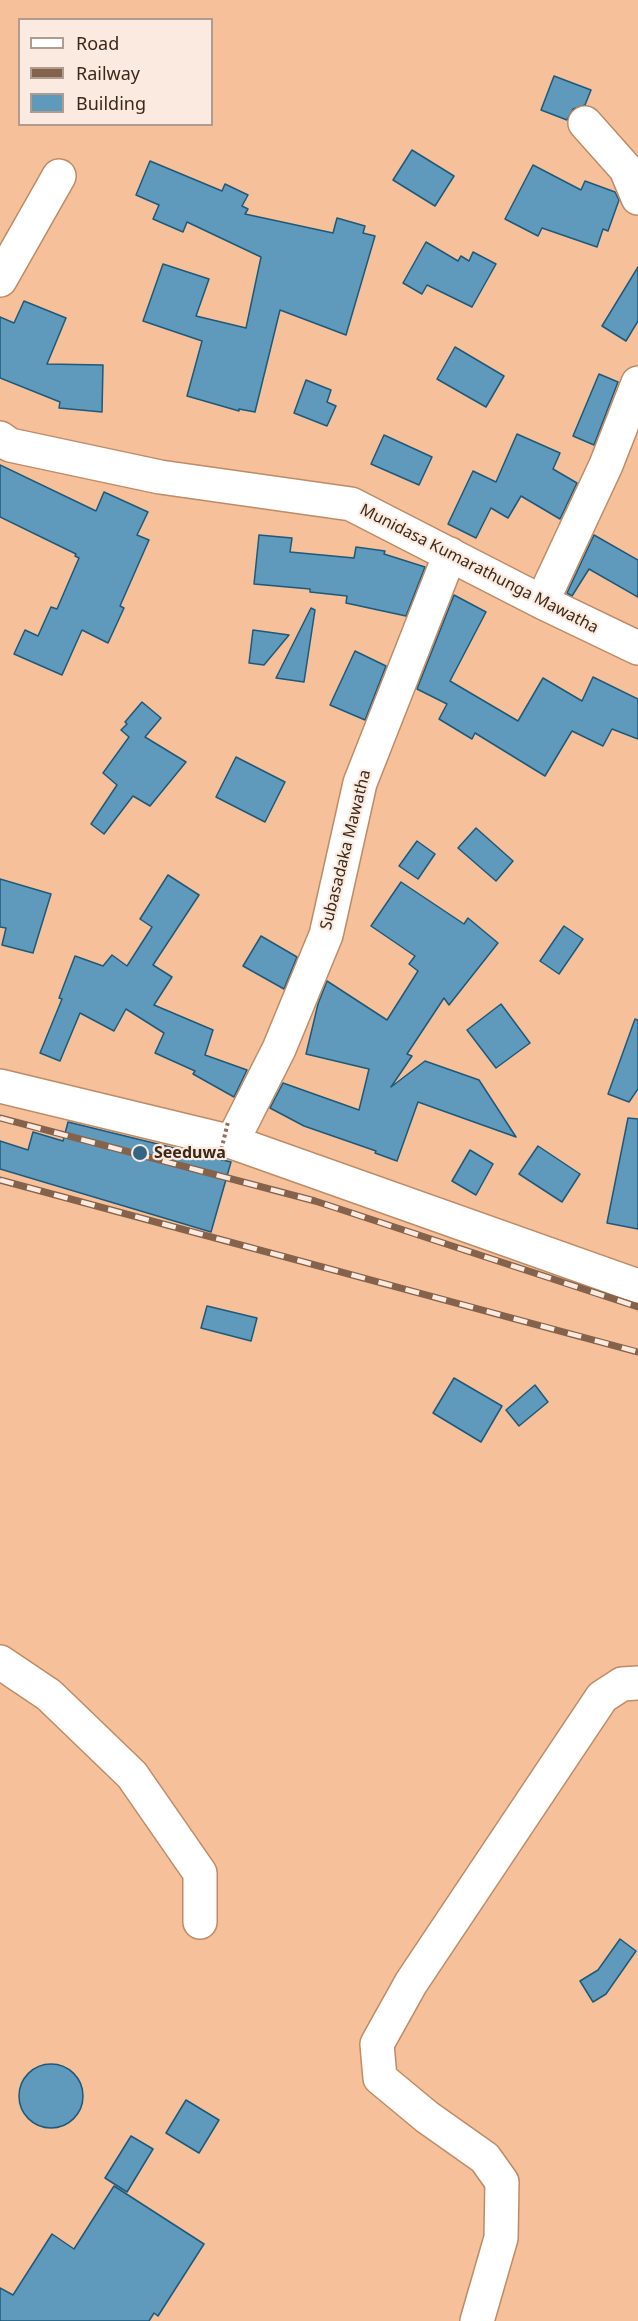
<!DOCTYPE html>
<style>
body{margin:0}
#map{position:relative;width:638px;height:2321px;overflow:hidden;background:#f6c09a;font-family:"Noto Sans",sans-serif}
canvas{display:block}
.legend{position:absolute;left:18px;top:18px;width:195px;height:108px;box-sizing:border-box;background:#fbeadf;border:2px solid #af9c90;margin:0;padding:8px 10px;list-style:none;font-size:18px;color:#3c2819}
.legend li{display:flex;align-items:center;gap:12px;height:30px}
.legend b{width:30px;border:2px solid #af9c90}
</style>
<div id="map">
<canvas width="638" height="2321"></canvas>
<ul class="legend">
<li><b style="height:8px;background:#fff"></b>Road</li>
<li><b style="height:8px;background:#84624b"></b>Railway</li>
<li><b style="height:16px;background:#5f99bc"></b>Building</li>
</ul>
</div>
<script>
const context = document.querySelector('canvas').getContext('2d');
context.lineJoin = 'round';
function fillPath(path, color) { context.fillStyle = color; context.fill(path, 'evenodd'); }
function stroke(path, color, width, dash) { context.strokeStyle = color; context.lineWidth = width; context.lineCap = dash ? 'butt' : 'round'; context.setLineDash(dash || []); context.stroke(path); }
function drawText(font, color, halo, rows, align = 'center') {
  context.font = font + ' "Noto Sans",sans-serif'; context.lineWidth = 4.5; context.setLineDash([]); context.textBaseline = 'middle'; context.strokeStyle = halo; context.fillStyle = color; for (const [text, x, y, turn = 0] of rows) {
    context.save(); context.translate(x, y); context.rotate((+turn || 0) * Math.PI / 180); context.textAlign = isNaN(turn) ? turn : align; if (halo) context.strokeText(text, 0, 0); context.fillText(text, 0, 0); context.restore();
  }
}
const building = new Path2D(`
 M554 76 591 90 585 105 573 109 567 120 541 110Z
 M412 150 454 176 435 206 393 180Z
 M150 161 222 191 225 184 248 195 242 206 248 209 245 214 333 233 337 218 365 226 363 233 375 236 346 335 280 310 255 412 239 409V411L187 396 202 341 143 321 163 264 209 279 196 316 246 328 261 257 187 222 183 232 153 219 159 205 136 195Z
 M533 165 581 190 585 181 615 192 619 200 608 231 603 229 597 247 542 228 538 236 505 219Z
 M426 242 458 261 461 256 469 261 473 252 496 264 472 307 427 285 422 294 403 283Z
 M638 267V321L626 341 602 326Z
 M24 301 66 318 47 364 103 365 102 412 59 408 60 402 0 378V317L14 323Z
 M455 347 504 376 486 407 437 379Z
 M599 374 618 382 594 445 573 436Z
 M306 380 331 390 327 402 336 406 327 426 294 413Z
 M517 434 560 453 553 469 577 483 560 519 521 496 508 518 491 508 476 538 448 524 473 471 496 482Z
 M384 435 432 457 419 485 371 464Z
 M0 465 96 511 104 492 148 512 137 535 149 540 120 606 124 608 108 643 82 630 62 675 14 654 25 630 38 636 51 607 57 609 79 558 75 556 76 554 0 517Z
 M259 535 292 538 290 552 354 558 356 547 385 551 384 554 425 567 406 616 346 603 347 596 310 592V589L254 584Z
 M594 535 638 560V597L589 569 572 596 567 593Z
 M454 595 486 612 450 681 518 721 543 678 582 701 593 677 638 699V739L612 729 603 746 572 731 545 776 475 733 472 739 439 719 447 704 417 689Z
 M311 608 315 610 304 682 276 678Z
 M253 630 289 635 264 665 249 663Z
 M355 651 386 666 365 720 330 705Z
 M142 702 161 718 145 737 186 762 150 806 133 796 104 834 91 824 117 785 103 773 129 737 121 730 127 724 125 722Z
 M236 757 285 782 265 822 216 797Z
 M476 828 513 861 496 881 458 848Z
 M417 841 435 854 418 879 399 866Z
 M168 875 199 895 153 965 172 977 154 1005 213 1030 205 1055 247 1070 234 1097 193 1074 195 1071 155 1053 164 1033 126 1009 114 1031 80 1013 60 1061 40 1053 62 999 59 998 75 956 103 966 112 955 127 966 152 927 140 919Z
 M0 879 51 894 33 953 2 945 6 928 0 927Z
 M401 882 464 924 468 918 498 943 449 1005 444 998 407 1054 412 1056 391 1087 425 1061 479 1080 516 1137 418 1102 397 1161 375 1153 376 1151 304 1126 270 1108 283 1083 359 1110 369 1069 306 1054 318 1004 327 981 387 1020 418 971 409 964 415 956 371 926Z
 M564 926 583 939 559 974 540 961Z
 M261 936 297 957 284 989 243 966Z
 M501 1004 530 1043 496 1068 467 1030Z
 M635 1019 638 1020V1089L629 1102 608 1094Z
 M628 1118 638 1119V1229L607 1223Z
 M68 1122 231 1162 211 1232 0 1169V1141L28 1150 33 1132 63 1141Z
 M538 1146 580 1174 562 1202 519 1174Z
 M470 1150 493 1164 476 1195 452 1181Z
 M207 1306 257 1318 251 1341 201 1328Z
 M454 1378 502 1406 481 1442 433 1413Z
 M535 1385 548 1402 519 1426 506 1410Z
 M620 1939 636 1951 606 1994 593 2002 580 1981 598 1970Z
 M19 2096a32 32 0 1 1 64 0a32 32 0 1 1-64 0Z
 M186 2100 219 2120 199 2153 166 2133Z
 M131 2136 153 2149 127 2192 105 2178Z
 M114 2186 204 2244 158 2316 154 2313 149 2321H0V2288L13 2295 52 2234 74 2249Z`);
fillPath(building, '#5f99bc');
stroke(building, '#1e5979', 1.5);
const minor = new Path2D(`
 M585 123 626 169 638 198
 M0 280 59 176
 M0 438 10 445 160 477 351 504 542 602 638 648
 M542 602 606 465 638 383
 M0 1086 232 1142 638 1286
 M232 1142 279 1049 326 935 360 783 450 554
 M0 1662 49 1695 132 1775 200 1873V1922
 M477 2321 501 2238 502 2182 485 2158 427 2117 380 2078 377 2044 411 1983 602 1697 622 1684 638 1683`);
stroke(minor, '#bd8b66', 36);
stroke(minor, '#fff', 33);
const rail = new Path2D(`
 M0 1118 315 1201 638 1307
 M0 1180 638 1352`);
stroke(rail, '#84624b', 7);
stroke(rail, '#fbeadf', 4.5, [14]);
stroke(new Path2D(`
 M220 1155 228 1122`), '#947056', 4, [3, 3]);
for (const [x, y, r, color] of [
 [140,1153,8,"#346684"]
]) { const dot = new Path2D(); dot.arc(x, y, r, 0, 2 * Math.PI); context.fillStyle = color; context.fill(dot); stroke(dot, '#fbeadf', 2); }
drawText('16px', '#3c2819', '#fbeadf', [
 ["Munidasa Kumarathunga Mawatha",479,569,27],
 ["Subasadaka Mawatha",346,850,-76]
]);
drawText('bold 16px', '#3c2819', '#fbeadf', [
 ["Seeduwa",154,1153]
], 'left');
</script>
